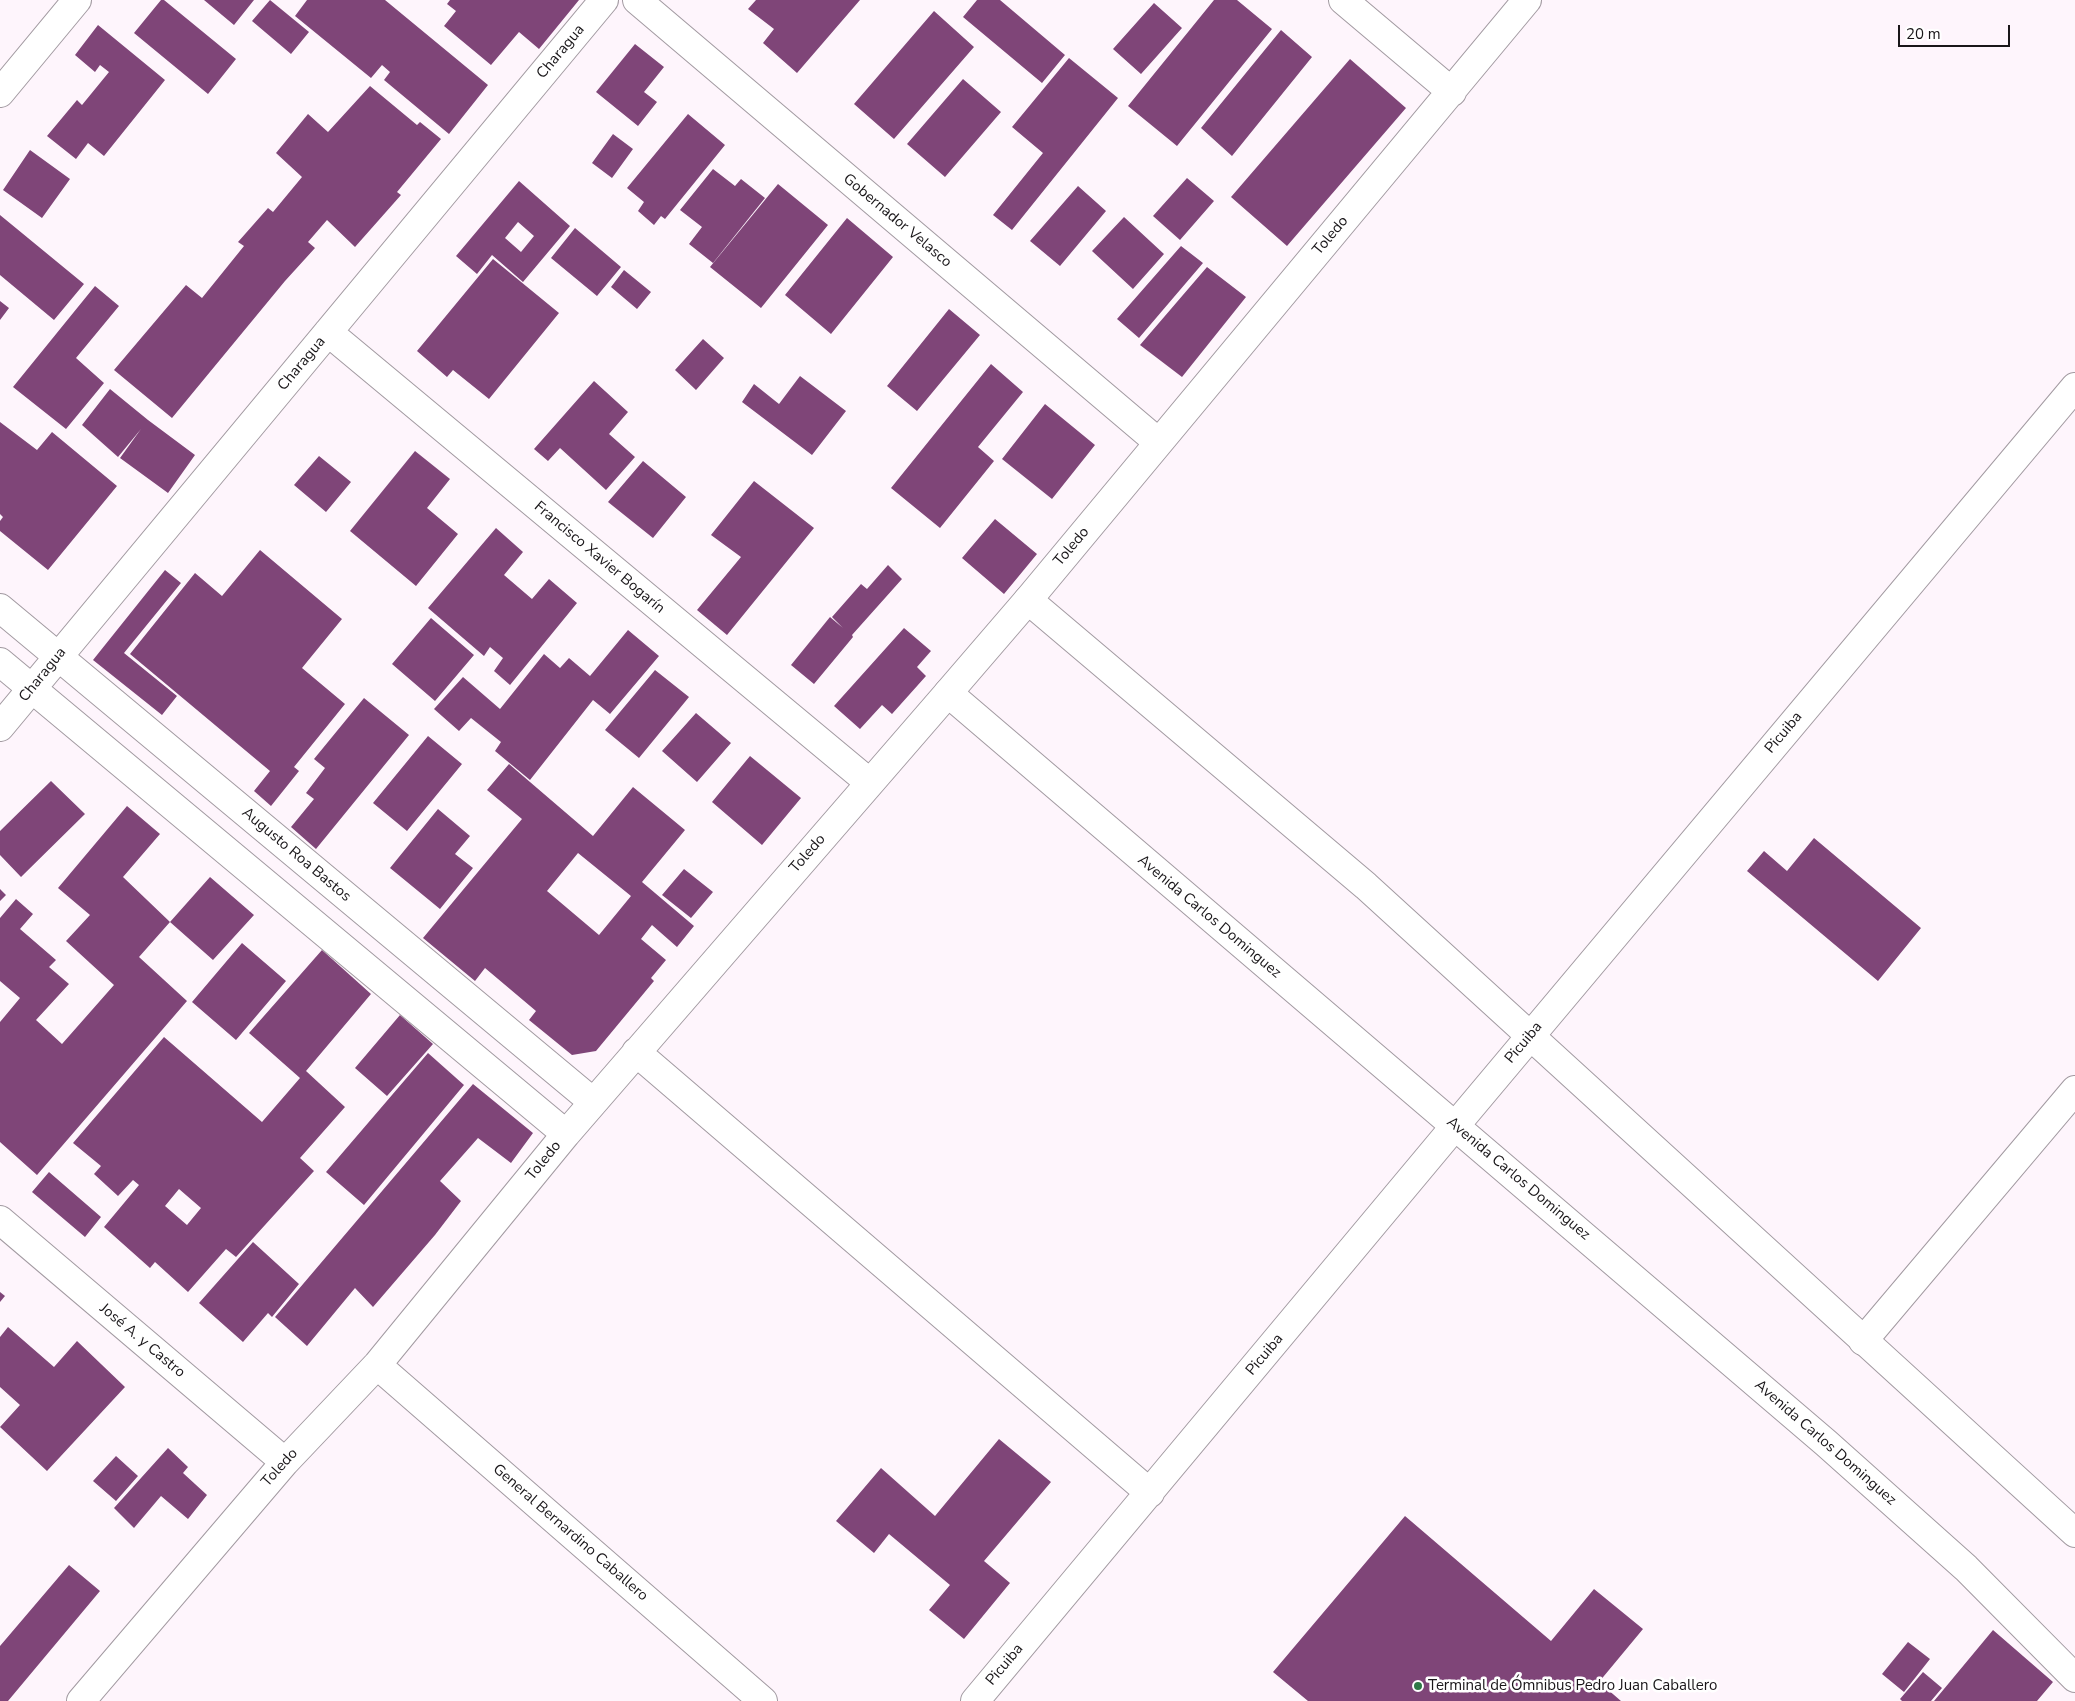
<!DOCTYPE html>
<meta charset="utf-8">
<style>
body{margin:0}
#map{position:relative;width:2075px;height:1701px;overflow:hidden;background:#fef5fc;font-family:"Nunito Sans",sans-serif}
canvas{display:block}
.scale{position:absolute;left:1898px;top:25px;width:112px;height:22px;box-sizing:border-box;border:2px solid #191619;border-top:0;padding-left:6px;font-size:15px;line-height:18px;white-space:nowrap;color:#191619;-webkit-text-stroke:4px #fff;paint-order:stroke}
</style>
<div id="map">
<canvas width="2075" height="1701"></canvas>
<div class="scale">20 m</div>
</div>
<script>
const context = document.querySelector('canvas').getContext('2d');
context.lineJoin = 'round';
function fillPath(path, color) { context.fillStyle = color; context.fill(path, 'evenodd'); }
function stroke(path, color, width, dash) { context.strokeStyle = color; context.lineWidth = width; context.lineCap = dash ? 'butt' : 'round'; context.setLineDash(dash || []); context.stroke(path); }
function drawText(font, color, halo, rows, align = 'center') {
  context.font = font + ' "Nunito Sans",sans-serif'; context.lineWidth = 5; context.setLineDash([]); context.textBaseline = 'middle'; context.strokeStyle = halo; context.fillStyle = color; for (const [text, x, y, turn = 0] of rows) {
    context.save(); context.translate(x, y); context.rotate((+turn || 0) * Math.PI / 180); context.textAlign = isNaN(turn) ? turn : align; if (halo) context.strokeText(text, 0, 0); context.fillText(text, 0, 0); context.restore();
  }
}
fillPath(new Path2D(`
 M161 0H164L236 59 208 94 134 33Z
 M204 0H254L234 25Z
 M270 0 309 32 291 54 252 21Z
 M307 0H385L488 85 449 134 384 80 390 72 382 65 371 78 295 16Z
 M450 0H579L539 49 519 32 491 65 444 26 456 11 447 4Z
 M756 0H860L797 73 763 43 774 29 748 9Z
 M977 0H1000L1065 55 1042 83 963 17Z
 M1214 0H1237L1272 29 1177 146 1128 106Z
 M1154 3 1182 28 1141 74 1113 49Z
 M934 11 974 47 894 139 854 104Z
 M98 25 165 80 104 156 88 143 76 159 47 136 77 100 82 105 109 72 100 65 95 72 75 55Z
 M1281 30 1312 57 1232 156 1201 128Z
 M635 44 664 67 644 92 657 102 638 126 596 92Z
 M1069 58 1118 98 1012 230 993 215 1043 153 1012 127Z
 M1350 59 1406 108 1287 246 1231 197Z
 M963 79 1001 112 945 177 907 144Z
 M370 86 417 125 420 122 441 139 397 192 401 195 355 247 327 220 308 242 315 248 285 281 172 418 114 370 186 285 202 298 244 246 238 242 268 208 273 212 302 177 276 153 308 114 328 132Z
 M688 114 725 145 665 219 661 216 654 225 638 211 644 202 627 188Z
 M613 134 633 149 612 178 592 163Z
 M30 150 70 179 42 218 3 190Z
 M713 169 735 186 741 179 765 198 713 263 689 244 702 227 680 210Z
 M1187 178 1214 201 1180 240 1153 216Z
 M519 181 570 226 523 282 492 255 477 274 456 256ZM518 222 534 236 521 252 505 238Z
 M778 184 828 225 761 308 710 267Z
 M1078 186 1106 211 1060 266 1030 241Z
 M0 215 84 284 54 320 0 275Z
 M1124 217 1164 254 1133 289 1092 251Z
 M847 218 893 257 831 334 785 295Z
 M575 228 621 267 597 296 551 258Z
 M1181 246 1203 263 1139 338 1117 319Z
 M493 259 559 313 489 399 453 370 447 377 417 351Z
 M1207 267 1246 297 1182 377 1140 345Z
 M624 270 651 292 637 309 611 287Z
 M95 286 119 306 76 358 104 383 66 429 13 387Z
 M0 301 9 308 0 320Z
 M949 309 980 335 917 411 887 386Z
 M703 339 724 358 696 390 675 370Z
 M991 364 1023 392 978 447 994 461 940 528 891 488Z
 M800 376 846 411 812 455 742 402 754 384 779 404Z
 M594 381 628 412 609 434 635 457 606 490 560 448 548 461 534 449Z
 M110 389 148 420 195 455 168 493 120 458 141 429 118 457 82 425Z
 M1045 404 1095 445 1052 499 1002 459Z
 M0 422 37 450 52 432 117 486 48 570 0 531V521L3 517 0 514Z
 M415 451 450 479 427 508 458 534 416 586 350 531Z
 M319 456 351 482 326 512 294 485Z
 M643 461 686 497 653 538 608 502Z
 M754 481 814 528 727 635 697 610 741 557 711 535Z
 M995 519 1037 554 1004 594 962 558Z
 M496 528 523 552 504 575 532 599 549 579 577 603 510 685 494 671 503 658 490 647 484 656 428 608Z
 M260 550 342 619 302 668 345 704 294 767 299 771 271 806 254 791 270 771 130 654 195 573 222 596Z
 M888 565 902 579 852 635 853 637 814 684 791 665 830 617 843 628 832 617 861 584 867 589Z
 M165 570 181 583 124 653 177 696 162 715 93 660Z
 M431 618 474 655 435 701 392 664Z
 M904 628 931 651 917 667 926 676 892 714 882 705 860 729 834 706Z
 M628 630 659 656 610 714 593 700 530 780 495 751 501 742 471 718 459 731 434 709 463 677 500 709 544 654 560 668 569 658 590 676Z
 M655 670 689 697 639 758 605 730Z
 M364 698 409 735 316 849 291 827 314 799 306 793 325 768 314 759Z
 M696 713 731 743 697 782 662 751Z
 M428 736 462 764 407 831 373 803Z
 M750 756 801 798 762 845 712 802Z
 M509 764 593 836 633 787 685 830 642 882 694 926 677 947 652 925 641 939 666 960 651 978 654 981 596 1051 572 1055 529 1020 536 1011 485 968 475 981 423 938 522 819 487 790ZM578 853 631 896 599 935 547 891Z
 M51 781 85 814 21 877 0 855V831Z
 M127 806 160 834 123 877 170 922 139 957 187 1001 37 1175 0 1142V1022L20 998 0 981V918L16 899 33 914 20 929 56 960 49 967 69 984 36 1020 62 1044 114 985 66 941 90 915 58 888Z
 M438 809 470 836 455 854 473 868 440 909 390 868Z
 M1814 838 1921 928 1878 981 1747 871 1764 851 1787 871Z
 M684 869 713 892 691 918 662 895Z
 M210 877 254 915 213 960 170 922Z
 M0 889 6 895 0 901Z
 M242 943 286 981 236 1040 192 1002Z
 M322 950 371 994 306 1071 345 1107 300 1158 314 1171 236 1257 226 1249 188 1292 155 1262 150 1268 104 1227 139 1185 133 1180 118 1196 94 1174 101 1166 73 1143 164 1037 262 1122 300 1078 249 1033ZM179 1189 201 1208 187 1225 165 1206Z
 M400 1015 433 1044 387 1096 355 1068Z
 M428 1053 464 1085 364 1205 326 1172Z
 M473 1084 533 1133 511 1163 478 1138 440 1181 461 1201 435 1235 373 1307 355 1288 307 1346 275 1317Z
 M49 1172 101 1217 85 1237 32 1192Z
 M253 1242 299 1284 272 1317 268 1313 243 1342 199 1303Z
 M0 1292 5 1296 0 1302Z
 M8 1327 54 1367 77 1341 125 1387 47 1471 0 1427 20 1405 0 1387V1337Z
 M999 1439 1051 1482 984 1561 1010 1583 964 1639 929 1610 950 1585 889 1534 874 1553 836 1521 881 1468 935 1516Z
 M168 1448 188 1467 183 1473 207 1495 188 1519 161 1496 134 1528 114 1508Z
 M116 1456 138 1476 116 1501 93 1481Z
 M1405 1516 1551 1641 1594 1589 1643 1629 1599 1682 1621 1701H1308L1273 1672Z
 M69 1565 100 1591 8 1701H0V1646Z
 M1993 1630 2053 1682 2037 1701H1934Z
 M1908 1642 1930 1659 1904 1692 1882 1674Z
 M1923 1672 1942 1688 1931 1701H1902L1900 1699Z`), '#7f4578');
const minor = new Path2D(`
 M637 0 1158 442
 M1343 0 1452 92
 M0 93 77 0
 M328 332 870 783
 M1028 600 1527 0
 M0 608 593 1102
 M0 662 566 1134
 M0 727 604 0
 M636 1052 1150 1493
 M0 1220 285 1462
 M1863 1341 2075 1090
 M377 1365 763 1701
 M81 1701 285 1462 377 1365 566 1134 948 693
 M975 1701 1455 1126 2075 387`);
const secondary = new Path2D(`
 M2075 1533 1366 886 1028 600 948 693 1826 1443 1966 1568 2075 1678`);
stroke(minor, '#a29aa1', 30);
stroke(secondary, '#a29aa1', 30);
stroke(minor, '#fff', 28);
stroke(secondary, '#fff', 28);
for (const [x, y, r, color] of [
 [1418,1686,5,"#2e7846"]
]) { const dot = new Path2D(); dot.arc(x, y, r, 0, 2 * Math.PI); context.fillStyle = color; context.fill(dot); stroke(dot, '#fff', 2); }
drawText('15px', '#191619', '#fff', [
 ["Charagua",561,52,-50],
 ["Gobernador Velasco",897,221,40],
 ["Toledo",1331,236,-50],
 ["Charagua",302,364,-50],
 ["Toledo",1072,547,-50],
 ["Francisco Xavier Bogarín",599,558,40],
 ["Charagua",43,675,-51],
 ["Picuiba",1784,733,-50],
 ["Toledo",808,854,-49],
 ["Augusto Roa Bastos",296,855,40],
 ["Avenida Carlos Dominguez",1209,917,40],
 ["Picuiba",1524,1043,-50],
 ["Toledo",544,1161,-51],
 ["Avenida Carlos Dominguez",1518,1179,40],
 ["José A. y Castro",142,1341,40],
 ["Picuiba",1265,1355,-50],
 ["Avenida Carlos Dominguez",1825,1443,41],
 ["Toledo",280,1468,-48],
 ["General Bernardino Caballero",570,1533,41],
 ["Picuiba",1005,1665,-50]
]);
drawText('15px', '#191619', '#fff', [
 ["Terminal de Ómnibus Pedro Juan Caballero",1428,1686]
], 'left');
</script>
